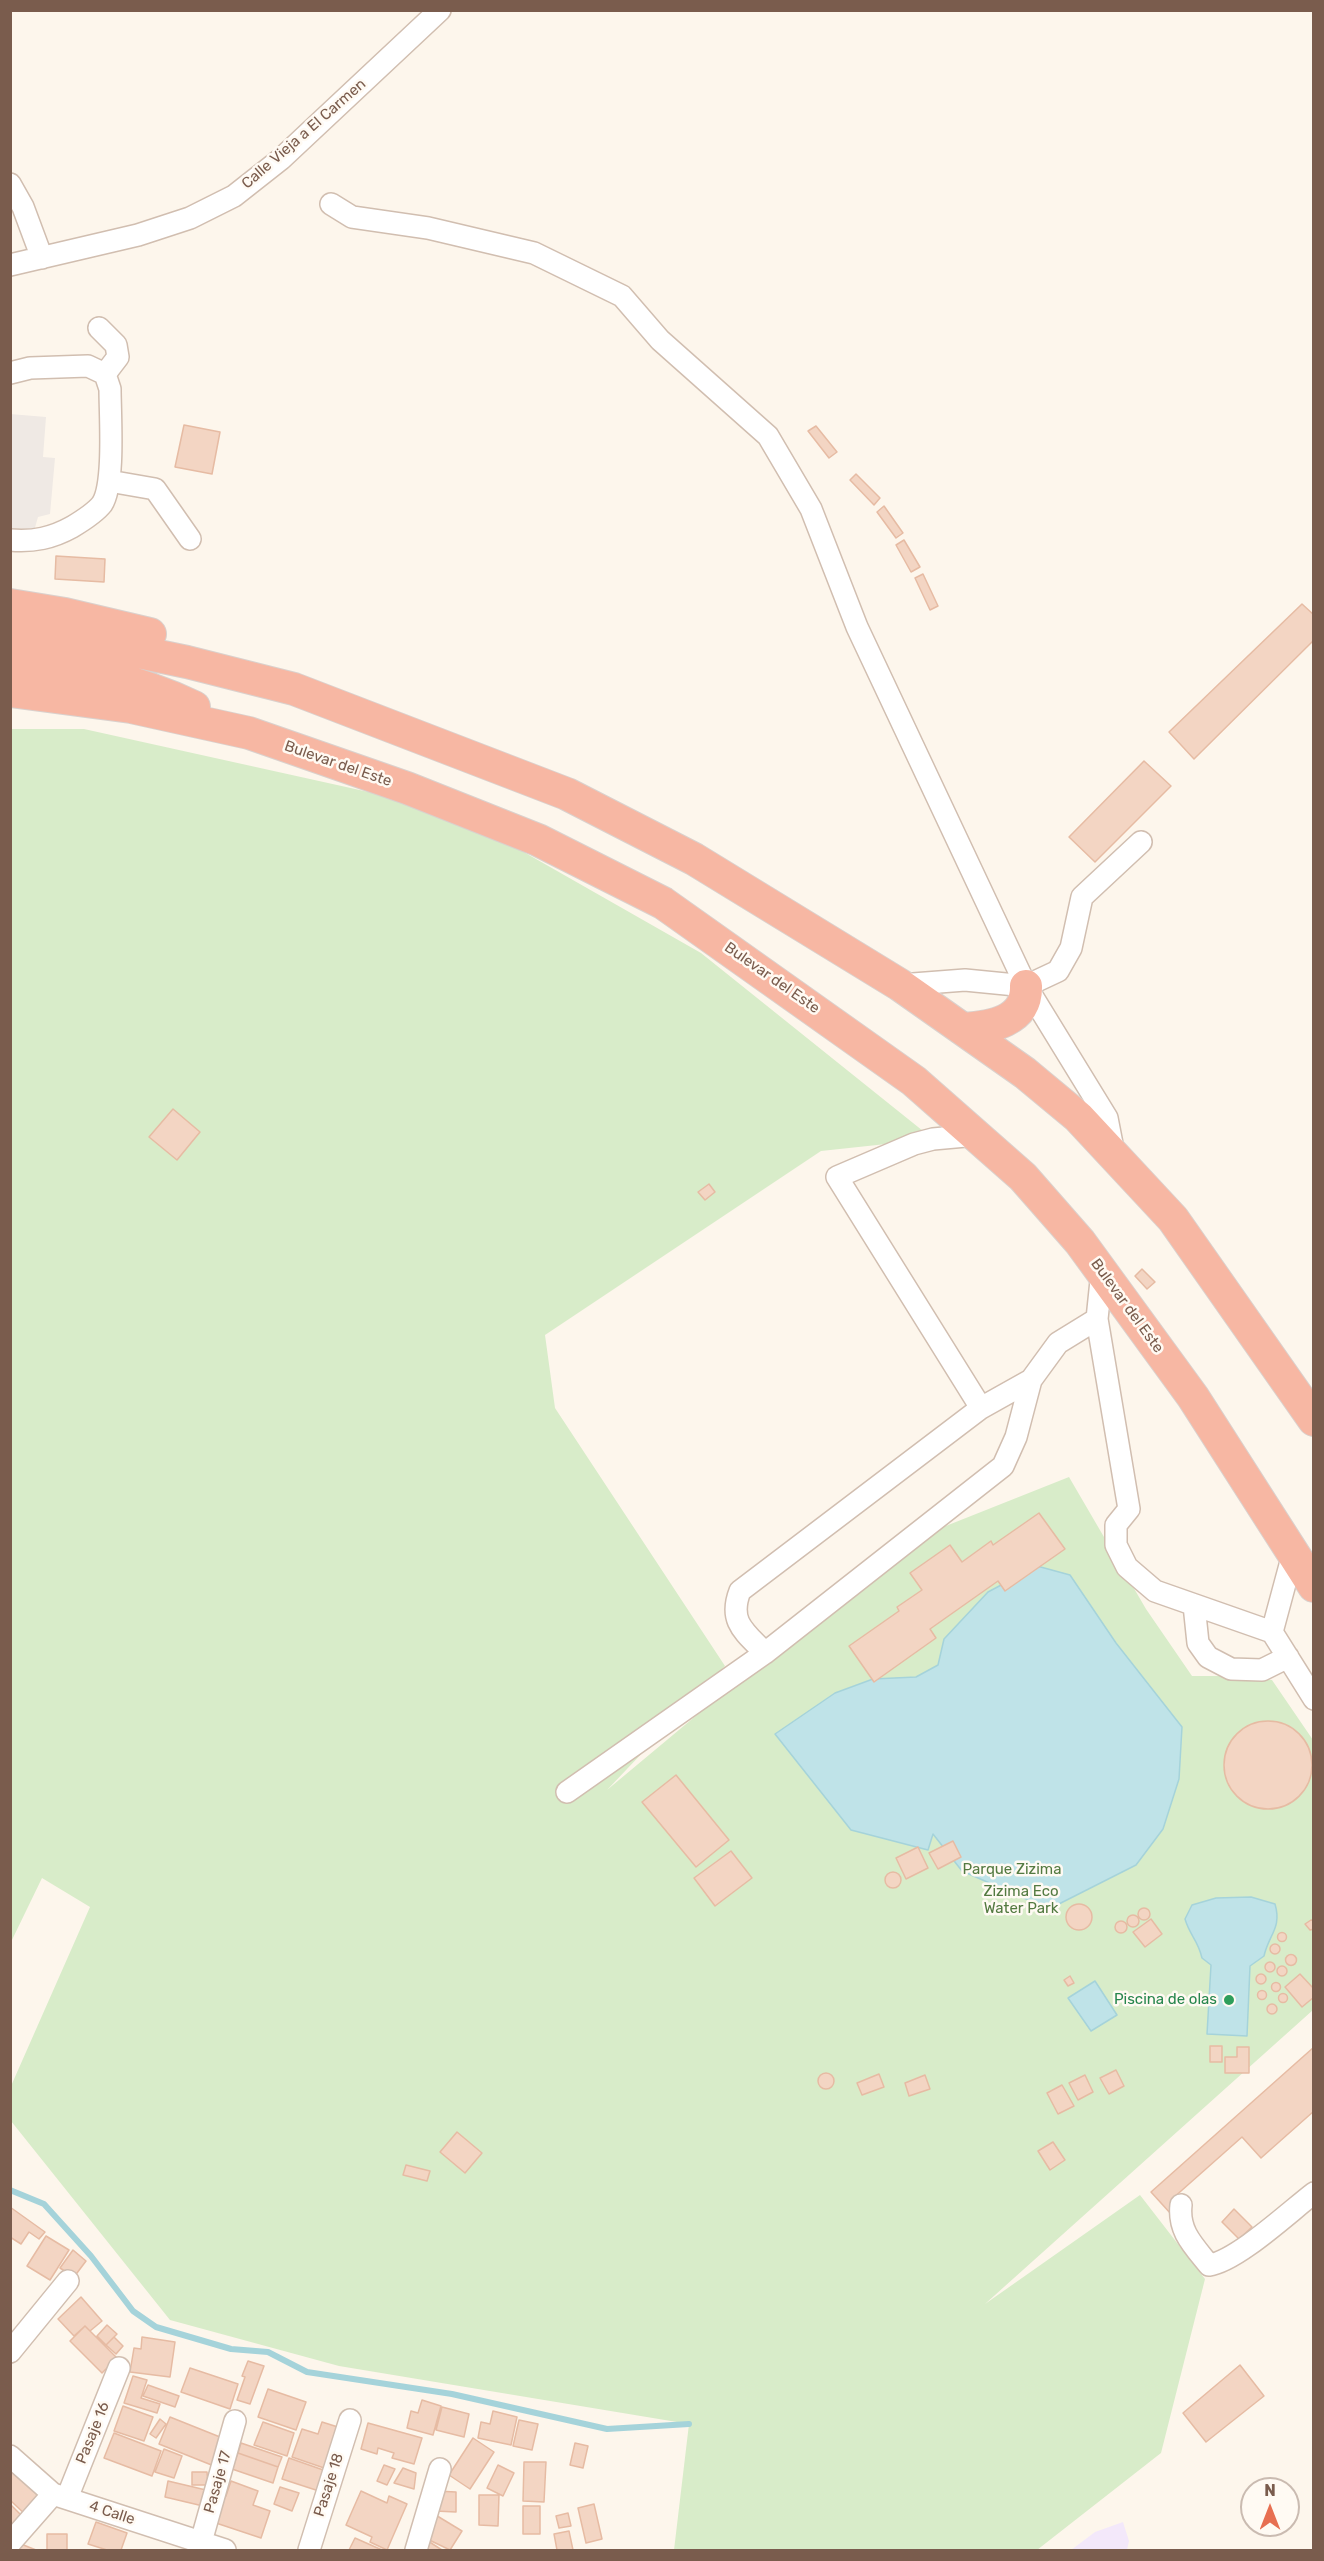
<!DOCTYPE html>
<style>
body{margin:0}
#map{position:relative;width:1324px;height:2561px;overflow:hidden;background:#fdf6ec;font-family:Rubik,sans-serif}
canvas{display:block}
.frame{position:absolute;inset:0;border:12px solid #7a5c4d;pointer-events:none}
.north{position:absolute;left:1240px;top:2477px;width:60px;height:60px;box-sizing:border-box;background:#fffaf3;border:2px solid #cabbb1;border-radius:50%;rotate:0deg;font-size:16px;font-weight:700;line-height:24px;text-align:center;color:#7a5c4d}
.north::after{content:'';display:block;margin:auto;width:21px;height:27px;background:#e76f51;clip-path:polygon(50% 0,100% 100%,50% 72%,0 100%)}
</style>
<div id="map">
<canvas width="1324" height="2561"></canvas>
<div class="frame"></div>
<div class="north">N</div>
</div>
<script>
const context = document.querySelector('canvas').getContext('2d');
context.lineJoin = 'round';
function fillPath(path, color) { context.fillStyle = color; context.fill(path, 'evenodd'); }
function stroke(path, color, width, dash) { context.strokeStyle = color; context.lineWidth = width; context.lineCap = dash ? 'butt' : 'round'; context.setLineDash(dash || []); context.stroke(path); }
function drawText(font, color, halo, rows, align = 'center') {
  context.font = font + ' Rubik,sans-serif'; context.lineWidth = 5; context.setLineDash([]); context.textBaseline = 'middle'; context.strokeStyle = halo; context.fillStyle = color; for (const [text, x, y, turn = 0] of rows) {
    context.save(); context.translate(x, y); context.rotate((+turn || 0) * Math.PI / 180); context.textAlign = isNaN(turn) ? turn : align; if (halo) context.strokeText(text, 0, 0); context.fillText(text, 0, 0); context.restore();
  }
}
fillPath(new Path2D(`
 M10 414 46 417 43 457 55 458 50 514 38 517 32 538 11 539Z`), '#efe9e4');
fillPath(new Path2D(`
 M1123 2522 1129 2541 1127 2550H1071L1095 2532Z`), '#f3e8fa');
fillPath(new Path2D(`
 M11 729H84L450 810 701 953 933 1139 821 1151 545 1335 555 1408 725 1666 607 1790 903 1543 1069 1477 1146 1609 1192 1676H1240L1272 1680 1313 1740V2010L985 2304 1140 2195 1205 2279 1161 2453 1037 2550H674L689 2424 339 2366 170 2320 11 2121V2086L90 1907 42 1878 11 1942Z`), '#d8ecc9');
const water = new Path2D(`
 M1037 1566 1070 1575 1116 1643 1182 1727 1179 1779 1163 1829 1136 1865 1049 1909 962 1871 933 1834 928 1850 851 1830 775 1734 835 1693 873 1679 916 1677 938 1665 944 1639 988 1592Z
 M1251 1897 1275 1904C1282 1928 1269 1934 1264 1956L1250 1966 1247 2036 1207 2034 1211 1965 1202 1958C1198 1940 1190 1936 1185 1919L1192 1905 1216 1898Z
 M1095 1981 1117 2015 1091 2031 1068 1998Z`);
fillPath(water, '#bfe3e8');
stroke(water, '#a5d3da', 1.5);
stroke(new Path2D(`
 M10 2190 44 2204 91 2256 133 2311 156 2327 231 2349 268 2352 307 2372 452 2394 607 2429 689 2424`), '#a5d3da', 6);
const building = new Path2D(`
 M184 425 220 432 212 474 175 467Z
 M816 426 837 452 829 458 808 431Z
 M856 474 880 498 874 505 850 480Z
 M884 506 903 533 896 538 877 512Z
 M904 540 920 567 911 572 896 545Z
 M56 556 105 559 104 582 55 579Z
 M923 574 938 606 930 610 915 578Z
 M1302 604 1314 615V640L1194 759 1169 732Z
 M1144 761 1171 786 1095 862 1069 837Z
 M173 1109 200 1132 177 1160 149 1137Z
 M709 1184 715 1192 705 1200 698 1192Z
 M1142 1269 1155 1282 1147 1289 1135 1276Z
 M1039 1513 1065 1549 1005 1591 998 1581 930 1629 936 1638 874 1682 849 1646 899 1611 897 1607 922 1590 910 1573 950 1545 962 1562 991 1541 993 1545Z
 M1224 1765a44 44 0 1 1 88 0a44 44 0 1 1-88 0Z
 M676 1775 729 1840 696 1867 642 1802Z
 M953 1841 961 1857 938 1869 929 1853Z
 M918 1847 928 1868 906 1879 896 1858Z
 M731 1851 752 1878 715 1906 694 1878Z
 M885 1880a8 8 0 1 1 16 0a8 8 0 1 1-16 0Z
 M1066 1917a13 13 0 1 1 26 0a13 13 0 1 1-26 0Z
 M1138 1914a6 6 0 1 1 12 0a6 6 0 1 1-12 0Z
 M1127 1921a6 6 0 1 1 12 0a6 6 0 1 1-12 0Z
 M1151 1919 1162 1934 1145 1947 1133 1932Z
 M1311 1920 1314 1921V1929L1310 1930 1305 1924Z
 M1115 1927a6 6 0 1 1 12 0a6 6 0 1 1-12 0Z
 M1277.5 1937a4.5 4.5 0 1 1 9 0a4.5 4.5 0 1 1-9 0Z
 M1270 1949a5 5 0 1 1 10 0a5 5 0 1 1-10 0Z
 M1285.5 1960a5.5 5.5 0 1 1 11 0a5.5 5.5 0 1 1-11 0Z
 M1265 1967a5 5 0 1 1 10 0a5 5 0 1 1-10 0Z
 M1277 1971a5 5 0 1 1 10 0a5 5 0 1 1-10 0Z
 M1300 1974 1314 1989V1997L1302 2007 1285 1987Z
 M1256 1979a5 5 0 1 1 10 0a5 5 0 1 1-10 0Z
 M1070 1976 1074 1983 1068 1986 1064 1980Z
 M1271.5 1987a4.5 4.5 0 1 1 9 0a4.5 4.5 0 1 1-9 0Z
 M1257.5 1995a4.5 4.5 0 1 1 9 0a4.5 4.5 0 1 1-9 0Z
 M1278.5 1998a4.5 4.5 0 1 1 9 0a4.5 4.5 0 1 1-9 0Z
 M1267 2009a5 5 0 1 1 10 0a5 5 0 1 1-10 0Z
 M1210 2046H1222V2062H1210Z
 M1237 2047H1249V2073H1225V2057H1237Z
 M1314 2047V2111L1261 2158 1242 2137 1172 2199 1179 2206 1171 2214 1151 2192Z
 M1116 2070 1124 2086 1109 2094 1100 2078Z
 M818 2081a8 8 0 1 1 16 0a8 8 0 1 1-16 0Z
 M879 2074 884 2087 862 2095 857 2083Z
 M925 2075 930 2089 909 2096 905 2083Z
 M1085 2075 1093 2092 1078 2100 1069 2083Z
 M1062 2085 1074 2106 1058 2114 1047 2093Z
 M457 2132 482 2153 465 2173 440 2152Z
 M1053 2142 1065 2160 1050 2170 1038 2151Z
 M406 2165 430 2171 427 2181 403 2175Z
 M10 2207 45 2232 39 2239 29 2232 21 2244 10 2237Z
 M1234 2209 1252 2227 1239 2239 1222 2222Z
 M46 2236 69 2250 50 2280 27 2266Z
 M73 2250 86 2261 74 2277 60 2268Z
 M81 2297 102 2321 90 2331 85 2326 74 2336 58 2319Z
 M107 2325 117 2334 106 2345 97 2336Z
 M85 2326 117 2358 102 2373 70 2341Z
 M114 2337 123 2346 116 2354 106 2345Z
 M142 2337 175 2342 170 2377 130 2372 134 2348 141 2349Z
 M248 2361 264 2366 250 2404 237 2400 245 2377 242 2376Z
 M1240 2365 1264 2396 1206 2442 1183 2413Z
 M190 2368 238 2384 230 2409 181 2392Z
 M133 2376 147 2380 141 2398 160 2404 157 2413 124 2403Z
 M148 2385 179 2396 175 2407 143 2396Z
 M268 2389 306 2402 296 2430 258 2417Z
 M422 2400 441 2406 433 2435 407 2428 411 2411 418 2413Z
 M123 2406 153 2417 144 2441 114 2431Z
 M442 2407 469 2414 464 2437 436 2430Z
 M493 2411 517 2417 511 2445 478 2438 481 2422 490 2424Z
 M170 2417 225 2439 214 2466 159 2444Z
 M160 2419 166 2424 156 2438 150 2434Z
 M519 2420 538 2424 532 2450 513 2446Z
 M263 2422 294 2433 287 2456 254 2445Z
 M322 2422 341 2428 327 2469 292 2457 302 2429 318 2434Z
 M368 2423 422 2438 414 2464 392 2458 394 2453 378 2448 377 2454 361 2449Z
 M114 2433 161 2451 152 2476 104 2458Z
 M473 2438 494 2452 470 2489 449 2475Z
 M241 2443 282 2457 278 2467 238 2453Z
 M575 2443 588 2446 583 2468 570 2465Z
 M164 2449 182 2456 174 2478 155 2472Z
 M238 2453 278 2467 273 2483 232 2469Z
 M289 2458 329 2472 322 2492 282 2479Z
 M524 2462H546L544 2502 523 2501Z
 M384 2465 395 2469 387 2485 377 2481Z
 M498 2465 514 2473 503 2496 487 2488Z
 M403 2468 416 2473 414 2489 394 2483Z
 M10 2469 44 2499 28 2517 10 2500Z
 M192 2472H207L208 2485H192Z
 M168 2481 206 2490 203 2506 165 2497Z
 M231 2481 258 2491 253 2505 270 2511 261 2538 213 2522 223 2495 226 2496Z
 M280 2487 299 2493 292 2511 274 2504Z
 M361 2491 387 2503 389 2496 407 2504 387 2550 370 2542 372 2537 346 2525Z
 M436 2491 456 2492V2512L435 2511Z
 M479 2495H499L498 2526 479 2525Z
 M10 2504 27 2521 10 2537Z
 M594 2504 602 2539 586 2543 578 2508Z
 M523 2506H540V2534H523Z
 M568 2513 571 2526 559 2528 556 2516Z
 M434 2514 462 2531 450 2550 421 2536Z
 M96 2522 127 2533 121 2550H107L88 2544Z
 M569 2531 573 2550H557L554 2534Z
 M47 2534H67V2550H47Z
 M355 2538 382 2550H349Z
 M428 2541 442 2550H422Z
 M21 2544 36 2550H18Z`);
fillPath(building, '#f3d5c3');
stroke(building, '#e6bba3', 1.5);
const minor = new Path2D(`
 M10 184 23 207 42 258
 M331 204 352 217 428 228 534 253 622 296 660 340 768 436 811 509 857 627 1026 986 1107 1118 1114 1154
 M10 265 138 235 190 218 234 196 281 159 440 10
 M99 328 116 345 118 357 105 374
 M10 373 30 368 88 366 105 374 110 389C110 415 115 484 102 504 95 513 82 521 72 527 52 538 34 542 10 540
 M109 481 155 489 190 539
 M900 985 965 980 1026 986 1058 971 1071 948 1082 897 1141 842
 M977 1135 933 1139 914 1144 837 1177 981 1408
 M1097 1319 1129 1509 1116 1525V1545L1127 1567 1155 1591 1272 1632 1314 1699
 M1194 1605 1198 1643 1208 1657 1231 1669 1262 1670 1288 1657
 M1272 1632 1293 1554
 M765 1653C745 1632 728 1622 740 1591L981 1408 1031 1380
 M567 1792 765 1653 1003 1466 1016 1437 1031 1380 1058 1343 1097 1319 1102 1271
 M1181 2205C1178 2231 1193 2245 1209 2265 1237 2261 1289 2212 1314 2193
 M10 2352 68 2281
 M10 2456 53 2494 225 2550
 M67 2498 119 2368
 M201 2542 235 2421
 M10 2543 53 2494
 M309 2550 350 2420
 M416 2550 440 2469`);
const highway = new Path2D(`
 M10 605 65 614 150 634
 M10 631 110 646 187 662 294 689 567 794 694 859 900 985 1025 1073 1078 1117 1173 1219 1314 1420
 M10 660C75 667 135 679 194 707
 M10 691 131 707 249 733 407 788 538 840 663 903 914 1081 1023 1177 1080 1242 1193 1397 1314 1586
 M963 1029C991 1027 1027 1022 1026 986`);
stroke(minor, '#d1beb0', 24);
stroke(highway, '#dad1cd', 34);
stroke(minor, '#fff', 21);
stroke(highway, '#f7b7a3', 32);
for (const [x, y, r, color] of [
 [1229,2000,6,"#2e9e5b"]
]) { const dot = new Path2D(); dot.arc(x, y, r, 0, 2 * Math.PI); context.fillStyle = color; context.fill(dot); stroke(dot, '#fffaf3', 2); }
drawText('15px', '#7a5c4d', '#fffaf3', [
 ["Calle Vieja a El Carmen",304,134,-41],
 ["Bulevar del Este",338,764,19],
 ["Bulevar del Este",772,978,35],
 ["Bulevar del Este",1127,1306,54],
 ["Pasaje 16",93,2433,-68],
 ["Pasaje 17",218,2482,-74],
 ["Pasaje 18",329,2485,-72],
 ["4 Calle",112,2513,18]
]);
drawText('15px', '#537a41', '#fffaf3', [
 ["Parque Zizima",1012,1870],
 ["Zizima Eco",1021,1892],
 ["Water Park",1021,1909]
]);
drawText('15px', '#27864d', '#fffaf3', [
 ["Piscina de olas",1217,2000]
], 'right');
</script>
